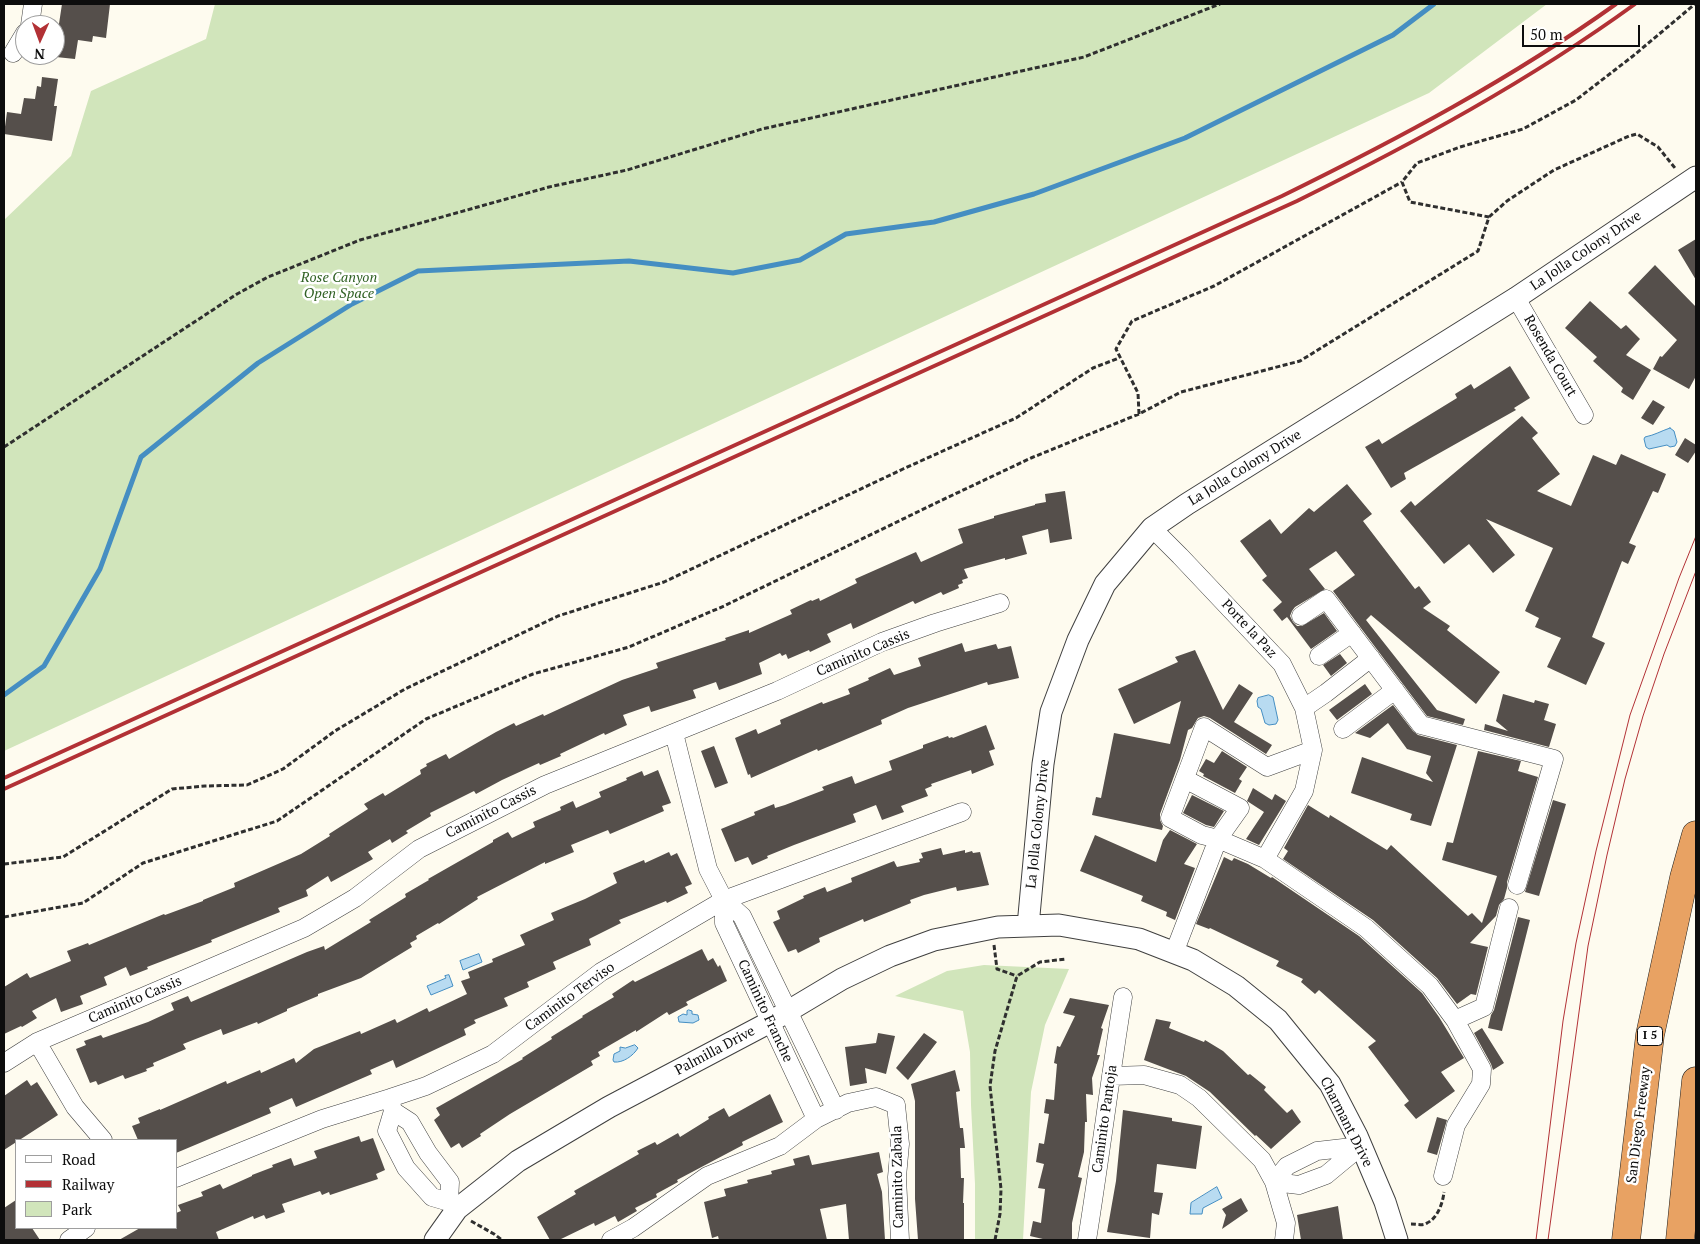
<!DOCTYPE html>
<style>
body{margin:0}
#map{position:relative;width:1700px;height:1244px;overflow:hidden;background:#fefbef;font-family:"PT Serif",serif}
canvas{display:block}
.frame{position:absolute;inset:0;border:5px solid #0d0d0d;pointer-events:none}
.legend{position:absolute;left:15px;top:1139px;width:162px;height:90px;box-sizing:border-box;background:#fff;border:1px solid #9e9e9e;margin:0;padding:6px 9px;list-style:none;font-size:15px;color:#0d0d0d}
.legend li{display:flex;align-items:center;gap:10px;height:25px}
.legend b{width:25px;border:1px solid #9e9e9e}
.north{position:absolute;left:15px;top:15px;width:50px;height:50px;box-sizing:border-box;background:#fff;border:1px solid #9e9e9e;border-radius:50%;rotate:182deg;font-size:14px;font-weight:700;line-height:20px;text-align:center;color:#0d0d0d}
.north::after{content:'';display:block;margin:auto;width:18px;height:22px;background:#b23135;clip-path:polygon(50% 0,100% 100%,50% 72%,0 100%)}
.scale{position:absolute;left:1522px;top:25px;width:118px;height:22px;box-sizing:border-box;border:2px solid #0d0d0d;border-top:0;padding-left:6px;font-size:15px;line-height:18px;white-space:nowrap;color:#0d0d0d;-webkit-text-stroke:4px #fff;paint-order:stroke}
</style>
<div id="map">
<canvas width="1700" height="1244"></canvas>
<div class="frame"></div>
<ul class="legend">
<li><b style="height:6px;background:#fff"></b>Road</li>
<li><b style="height:6px;background:#b23135"></b>Railway</li>
<li><b style="height:14px;background:#d1e5bb"></b>Park</li>
</ul>
<div class="north">N</div>
<div class="scale">50 m</div>
</div>
<script>
const context = document.querySelector('canvas').getContext('2d');
context.lineJoin = 'round';
function fillPath(path, color) { context.fillStyle = color; context.fill(path, 'evenodd'); }
function stroke(path, color, width, dash) { context.strokeStyle = color; context.lineWidth = width; context.lineCap = dash ? 'butt' : 'round'; context.setLineDash(dash || []); context.stroke(path); }
function drawText(font, color, halo, rows, align = 'center') {
  context.font = font + ' "PT Serif",serif'; context.lineWidth = 5; context.setLineDash([]); context.textBaseline = 'middle'; context.strokeStyle = halo; context.fillStyle = color; for (const [text, x, y, turn = 0] of rows) {
    context.save(); context.translate(x, y); context.rotate((+turn || 0) * Math.PI / 180); context.textAlign = isNaN(turn) ? turn : align; if (halo) context.strokeText(text, 0, 0); context.fillText(text, 0, 0); context.restore();
  }
}
fillPath(new Path2D(`
 M215 4H1547L1429 93 4 751V220L71 156 91 91 206 39Z
 M984 965 1069 969 1045 1025 1031 1092 1023 1240H975V1184L971 1105 970 1052 963 1011 895 996 947 971Z`), '#d1e5bb');
const water = new Path2D(`
 M1670 428 1674 431 1677 442 1675 446 1670 447 1667 445 1649 449 1646 447 1644 439 1645 437C1655 435 1661 431 1670 428Z
 M1269 695 1273 697 1278 720 1276 724 1269 725 1265 723 1261 709 1258 707 1257 701 1258 698Z
 M479 954 482 962 463 970 460 961Z
 M449 975 453 986 431 995 427 986 446 978 445 976Z
 M689 1010 692 1011V1014L698 1015 699 1020 693 1023 679 1022 678 1017 683 1014 687 1015V1011Z
 M635 1045 638 1048C633 1056 623 1063 614 1062L613 1060 614 1054 620 1051V1047L625 1048Z
 M1217 1187 1222 1198 1203 1208 1202 1214H1190L1191 1203Z`);
fillPath(water, '#b8dbf1');
stroke(water, '#458ec2', 1);
stroke(new Path2D(`
 M4 695 44 666 100 569 141 457 258 363 352 304 418 271 629 261 733 273 800 260 846 234 934 222 1034 194 1185 138 1393 35 1434 4`), '#458ec2', 5);
fillPath(new Path2D(`
 M62 4H110L106 38 93 36 92 42 78 40 75 59 56 57 59 37H57Z
 M42 77 58 79 54 106H57L52 141 4 134 7 112 21 114 24 98 35 99 37 86 41 87Z
 M1696 239V280L1678 250Z
 M1655 265 1696 307V376L1689 389 1653 369 1660 356 1662 357 1677 340 1628 293Z
 M1590 301 1621 329 1626 325 1640 339 1626 355 1651 370 1633 400 1621 392 1623 388 1593 361 1597 357 1565 328Z
 M1510 366 1530 398 1514 408 1516 410 1404 473 1406 479 1391 488 1365 447 1379 439 1382 444 1457 398 1455 394 1471 384 1474 389Z
 M1653 400 1665 407 1653 425 1641 418Z
 M1522 416 1538 433 1532 438 1560 474 1537 491 1571 506 1593 455 1616 465 1621 454 1666 474 1658 493 1653 491 1629 543 1636 546 1628 564 1622 561 1592 637 1605 643 1586 685 1547 667 1561 638 1535 627 1539 618 1525 611 1553 548 1486 519 1515 555 1493 573 1469 544 1444 564 1400 511 1411 501 1415 506Z
 M1685 438 1696 445V451L1688 463 1675 455Z
 M1347 484 1372 514 1363 521 1415 589 1419 586 1431 602 1423 608 1450 626 1447 630 1500 672 1476 704 1371 615 1366 620 1437 710 1465 719 1463 725 1427 716 1333 591 1355 575 1336 551 1309 569 1325 589 1295 607 1292 611 1290 616 1293 622 1297 626H1302L1324 613 1337 631 1311 649 1287 617 1282 621 1273 610 1282 602 1262 580 1267 576 1240 541 1270 519 1281 534 1309 508 1314 512Z
 M1065 491 1072 539 1050 543 1048 529 1022 536 1027 554 1005 560V558L964 569 968 578 962 580 963 583 958 585 959 588 943 595 941 592 915 604 913 601 853 629 851 623 827 634 831 642 810 652 809 650 788 659 786 654 782 656 780 653 759 663 762 674 736 684 719 690 716 682 693 690 696 698 651 712 649 706 623 715 627 725 605 735 604 733 560 754 561 756 540 765 539 763 502 780 476 794 474 791 430 813 431 816 406 831 408 833 392 843 390 839 368 852 373 859 331 882 328 876 306 890 308 896 278 908 280 912 211 940 212 942 147 967 148 969 130 976 126 967 104 977 107 985 80 996 83 1004 61 1012 56 998 32 1011 37 1018 22 1027 21 1026 4 1034V987L27 973 30 978 71 961 67 951 88 943 89 945 164 914 165 915 203 901V900L235 887 234 883 301 854 330 836 329 834 368 809 364 804 383 793 385 796 421 774 420 770 427 766 426 764 446 754 449 759 496 732 514 723 516 726 543 714 544 716 622 680 658 668 656 663 726 640 725 638 749 630V633L792 614 790 610 811 600 812 601 819 598 820 601 857 583 855 579 916 552 921 562 963 543 958 529 994 518V516L1035 505V504L1046 502 1045 494Z
 M962 643 965 652 996 644 998 649 1011 646 1019 678 988 685 987 682 908 708 881 720 882 724 818 751 817 749 751 778 750 774 748 775 735 738 756 729 758 734 781 724 780 720 822 702 823 704 850 694 848 689 869 680 868 678 890 668 894 675 921 666 918 658Z
 M1195 650 1223 710 1239 684 1253 693 1234 722 1272 745 1266 754 1210 718 1204 716 1198 718 1192 728 1188 730 1180 760 1160 814V820L1163 826 1162 830 1092 815 1096 797 1101 798 1114 733 1170 744 1181 701 1134 724 1118 689 1178 662 1175 657Z
 M1340 654 1347 663 1331 676 1323 665Z
 M1365 684 1372 694 1337 720 1329 710Z
 M1503 694 1534 703 1535 700 1549 704 1544 720 1556 724 1549 747 1484 730 1485 724 1508 731 1496 721Z
 M1393 705 1413 731 1418 735 1457 745 1431 826 1410 820 1412 814 1351 793 1362 757 1433 782 1426 773 1431 756 1407 749 1388 723 1370 738 1355 733Z
 M986 725 995 749 989 751 994 765 972 774 971 770 931 784 932 786 925 789 928 796 901 806 904 812 882 820 876 805 853 814 856 822 794 845 767 856 768 858 752 865 748 857 735 862 721 829 755 815 754 812 774 804 775 808 785 805 824 790 822 787 852 776 855 784 892 770 889 761 923 748V745L948 736 949 738 952 737 953 738Z
 M714 746 728 783 715 788 701 751Z
 M1222 751 1247 767 1239 779 1242 781 1235 793 1203 776 1204 774 1199 771 1206 759 1214 763Z
 M1478 751 1521 761 1518 771 1538 777 1507 882V888L1504 899 1499 905 1496 916 1470 943 1488 947 1476 995 1471 994 1457 1004 1437 978 1373 920 1283 859 1288 851 1284 848 1308 805 1329 818 1330 815 1387 850 1391 845 1468 916 1472 913 1482 923 1497 876 1442 860 1447 842 1453 843Z
 M658 770 671 803 662 806 664 811 610 834 608 830 571 845 574 852 545 864V862L477 897 478 899 439 924 438 923 416 936 417 939 410 943 412 947 361 978 318 994V996L287 1009V1011L258 1024 257 1022 223 1035 221 1029 183 1044 186 1049 153 1063 154 1066 146 1069 147 1071 125 1079 123 1075 98 1085 96 1081 90 1083 76 1049 86 1045 84 1041 101 1035 103 1038 148 1022 174 1010 171 1003 188 996 191 1002 307 952 324 946 325 950 371 922 369 920 406 897 405 894 429 880 428 879 493 842V840L508 832 512 838 535 827 533 822 561 810 560 807 573 801 576 808 601 797 599 792 627 780 626 778 642 771 644 776Z
 M1253 788 1272 800 1275 794 1286 801 1259 845 1246 839 1264 812 1247 801Z
 M1192 795 1224 811 1214 827 1206 825 1183 813Z
 M1553 800 1566 804 1539 896 1525 892Z
 M1170 830 1197 844 1184 864 1195 868 1175 920 1166 916 1167 912 1141 901 1143 896 1080 871 1095 835 1156 862 1163 840Z
 M941 848 943 855 965 850V853L972 851 973 853 980 852 989 885 957 891 956 887 924 895 910 900 911 903 864 922 863 919 819 938 820 942 798 953 796 949 788 952 773 922 780 919 777 911 804 898 803 896 825 887 827 892 852 882 851 878 894 861 897 867 920 862 919 859 923 858 921 853Z
 M669 852 671 856 677 853 692 884 685 887 688 893 667 903 666 901 619 920 621 923 589 939 591 945 553 962 556 969 527 982 529 987 504 998 508 1006 474 1020 476 1023 464 1029 466 1035 396 1068 393 1060 370 1070 372 1074 296 1107 292 1098 269 1108 271 1113 176 1153V1140H138L132 1126 140 1123 138 1118 160 1109V1110L226 1081 227 1084 260 1070 261 1073 294 1058 296 1063 314 1049 360 1031 361 1034 395 1019 397 1023 427 1008 429 1012 467 994 461 981 470 978 468 972 493 962 492 959 525 945 520 935 554 920 551 913 585 899 617 883 613 873 644 860 645 863Z
 M1224 857 1232 861 1234 858 1248 864 1271 878 1272 877 1359 936 1422 993 1439 1017 1464 1058 1441 1072 1455 1091 1416 1119 1404 1105 1409 1101 1368 1047 1376 1041 1319 990 1315 994 1301 982 1303 979 1276 966 1279 961 1210 928 1209 929 1196 924Z
 M1518 917 1530 920 1502 1031 1488 1028 1491 1015 1494 1010Z
 M702 949 708 961 713 958 718 967 720 965 727 981 686 1002 688 1005 669 1015 667 1012 636 1032V1030L598 1052 600 1056 591 1061 593 1065 510 1114 480 1134 481 1136 462 1148 459 1143 451 1148 434 1120 440 1115 436 1108 523 1059 522 1058 552 1039 551 1037 583 1017 582 1016 614 997 612 994 633 980 635 982Z
 M1070 998 1109 1005 1101 1028 1103 1029 1097 1055H1100L1092 1078 1093 1095 1086 1094 1087 1122H1085L1084 1152 1078 1177 1082 1178 1072 1223V1240H1047L1030 1236 1033 1221 1041 1223 1045 1189 1038 1188 1044 1164 1036 1162 1039 1143 1044 1144 1049 1114 1044 1113 1046 1099 1054 1100 1057 1064 1054 1063 1057 1046 1060 1047 1075 1016 1063 1013Z
 M1156 1019 1171 1022 1169 1028 1204 1042 1205 1040 1223 1051 1248 1075 1250 1074 1266 1087 1264 1090 1287 1113 1292 1109 1301 1122 1271 1149 1256 1135 1255 1136 1210 1092 1186 1076 1144 1060Z
 M1482 1028 1504 1063 1493 1070 1491 1064 1474 1033Z
 M878 1033 895 1036 886 1074 865 1068 867 1083 850 1086 845 1047 876 1043Z
 M924 1033 937 1042 908 1080 896 1068Z
 M955 1070 960 1091 956 1092 960 1128H963L965 1148H960L961 1178H964L963 1203H964V1240H918L915 1199V1101L911 1084Z
 M27 1080 31 1086 37 1082 58 1115 4 1150V1096Z
 M770 1094 783 1122 742 1142 743 1145 677 1180 678 1182 656 1194 657 1197 635 1208 637 1211 618 1222 615 1216 595 1226 594 1223 559 1240H550L537 1217 576 1194 574 1191 639 1154 637 1151 655 1142 657 1145 678 1133 680 1137 709 1119 708 1117 724 1108 729 1117Z
 M1123 1110 1172 1118V1121L1202 1126 1196 1169 1157 1164 1154 1192 1163 1193 1159 1215 1152 1213 1150 1238 1107 1232 1116 1181Z
 M1437 1117 1447 1120 1437 1155 1427 1152Z
 M359 1136 361 1142 373 1138 385 1170 376 1174 378 1179 330 1195 329 1192 322 1195 320 1191 282 1204 285 1212 266 1219 264 1215 254 1219 253 1216 216 1232 219 1240H119L140 1228H176V1213L181 1211 178 1205 203 1196 201 1192 220 1184 223 1189 252 1176V1175L273 1167 272 1165 291 1158 294 1166 317 1158 314 1151Z
 M879 1152 883 1172 877 1174 882 1192 885 1240H849L846 1204 820 1209 827 1240H719L718 1236 712 1238 704 1202 726 1196 724 1189 748 1183 747 1180 772 1174 771 1171 795 1165 793 1159 809 1155 812 1165Z
 M1241 1198 1248 1211 1222 1229 1226 1215 1222 1209Z
 M16 1200V1228H32L40 1240H4V1208Z
 M1338 1206 1343 1240H1301L1297 1215Z`), '#554f4b');
const minor = new Path2D(`
 M30 25 33 4
 M13 53 25 33
 M1516 298 1584 415
 M1152 528 1180 556 1282 664 1304 708 1313 750 1304 791 1265 859 1218 839 1174 953
 M1301 616 1326 599 1421 725 1554 759 1517 885
 M1319 656 1352 633
 M1304 708 1326 693 1371 658
 M1343 729 1395 690
 M674 733 708 869 724 900 742 916 836 1110
 M1185 779 1240 808 1218 839 1202 835 1170 818 1204 727 1267 767 1313 750
 M1265 859 1366 928 1430 986 1455 1020 1482 1069 1481 1084 1456 1125 1443 1176
 M724 900V923L816 1119
 M1455 1020 1484 1007 1509 908
 M37 1042 75 1107 103 1140
 M4 1063 37 1042 304 928 355 898 419 849 545 785 777 691 882 642 935 623 1000 603
 M1111 1076 1144 1075 1180 1085 1199 1098 1262 1160 1274 1182 1286 1223 1284 1240
 M390 1098 393 1111 387 1131 406 1168 432 1197 449 1202 457 1209
 M393 1111 410 1122 428 1153 450 1182 449 1202
 M1361 1146 1326 1175 1299 1185 1274 1182 1287 1166 1317 1151Z
 M176 1178 322 1119 390 1098 426 1086 493 1054 601 972 724 900 962 812
 M69 1240 86 1228
 M611 1240 633 1228 707 1176 780 1146 816 1119 848 1103 876 1097 896 1105 900 1144 897 1177 900 1240
 M1087 1240C1100 1159 1110 1078 1123 997`);
const tertiary = new Path2D(`
 M1028 926 1043 764 1051 712 1078 640 1105 584 1152 528 1187 504 1516 298 1696 177
 M435 1240 457 1209 518 1161 609 1107 770 1022 842 979 890 956 934 940 998 927 1059 925 1139 939 1193 960 1236 986 1278 1020 1330 1084 1357 1136 1385 1202 1397 1240`);
const motorway = new Path2D(`
 M1626 1240 1650 1035 1684 878 1696 835
 M1680 1240 1696 1081`);
stroke(minor, '#404040', 19);
stroke(tertiary, '#404040', 23);
stroke(motorway, '#1e1e1e', 29);
stroke(new Path2D(`
 M1489 217 1507 201 1554 170 1629 136 1637 134 1658 147 1675 168
 M1139 414 1138 393 1116 349 1132 321 1214 286 1402 182
 M4 447 237 294 268 277 360 240 549 187 627 170 762 129 1084 57 1220 4
 M4 864 63 857 172 789 205 786 247 785 283 769 335 731 405 689 558 616 664 582 903 469 1016 418 1093 368 1119 358
 M4 917 83 903 143 863 277 821 426 719 533 674 629 647 724 606 938 502 1031 458 1139 414 1181 392 1300 361 1478 251 1489 217 1410 202 1402 182 1417 163 1460 147 1523 129 1576 100 1633 56 1695 4
 M994 945 997 969 1017 976
 M471 1221 494 1234 502 1240
 M1411 1224C1416 1224 1423 1226 1427 1223 1438 1218 1443 1202 1444 1192
 M995 1240 1000 1214 1001 1189 990 1086 995 1051 1017 976 1040 962 1066 959`), '#2f2f2f', 3, [5, 2.5]);
stroke(minor, '#fff', 18);
stroke(tertiary, '#fff', 21);
stroke(motorway, '#e8a263', 28);
stroke(new Path2D(`
 M1536 1240 1563 1021 1576 943 1596 851 1630 715 1679 578 1696 536
 M1548 1240 1588 946 1607 855 1625 779 1643 716 1664 654 1696 571`), '#b23135', 1);
stroke(new Path2D(`
 M4 778 1282 196C1398 139 1511 79 1616 4
 M4 789 1297 201C1414 143 1529 81 1635 4`), '#b23135', 4);
for (const [x, y, w] of [
 [1650,1036,25]
]) { const box = new Path2D(); box.roundRect(x - w / 2, y - 9.5, w, 19, 4); context.fillStyle = '#fff'; context.fill(box); stroke(box, '#0d0d0d', 1); }
drawText('bold 12px', '#0d0d0d', null, [
 ["I 5",1650,1036]
]);
drawText('14px', '#0d0d0d', '#fff', [
 ["La Jolla Colony Drive",1586,251,-34],
 ["Rosenda Court",1550,356,60],
 ["La Jolla Colony Drive",1245,468,-32],
 ["Porte la Paz",1249,629,47],
 ["Caminito Cassis",863,653,-23],
 ["Caminito Cassis",491,812,-27],
 ["La Jolla Colony Drive",1038,824,-84],
 ["Caminito Terviso",570,997,-36],
 ["Caminito Cassis",135,1000,-23],
 ["Caminito Franche",765,1011,65],
 ["Palmilla Drive",715,1051,-28],
 ["Caminito Pantoja",1105,1119,-82],
 ["Charmant Drive",1346,1122,63],
 ["San Diego Freeway",1639,1125,-83],
 ["Caminito Zabala",898,1177,-91]
]);
drawText('italic 14px', '#2f6023', '#fff', [
 ["Rose Canyon",339,278],
 ["Open Space",339,294]
]);
</script>
